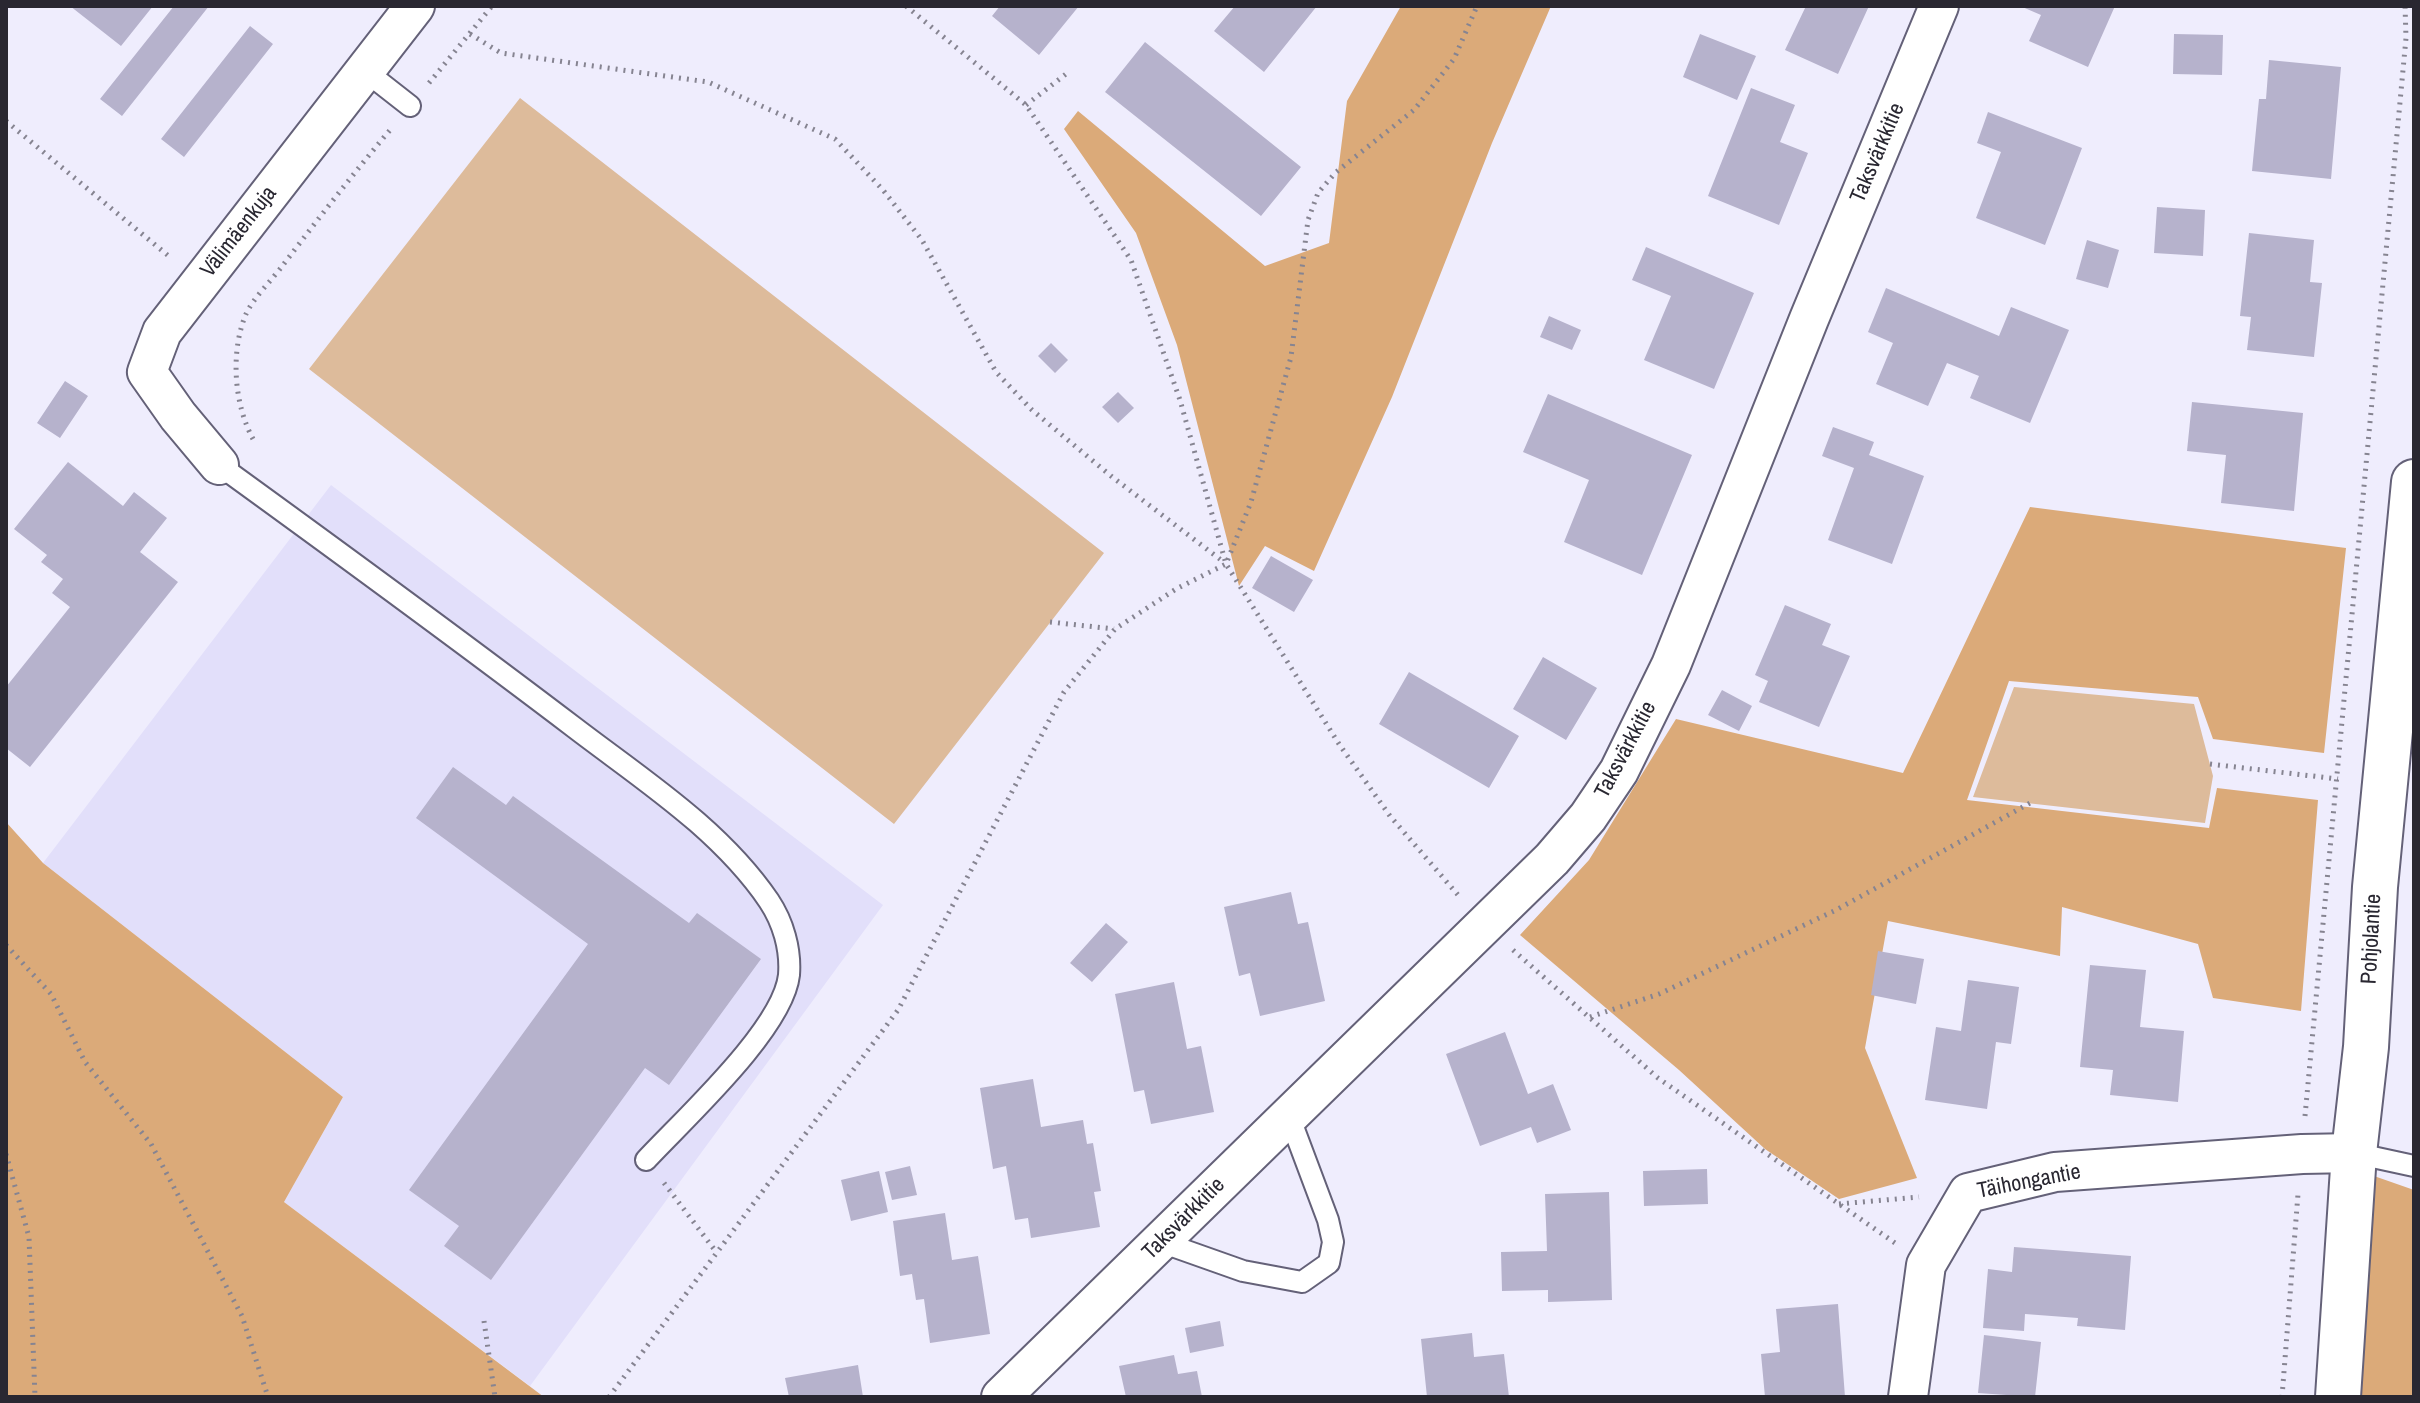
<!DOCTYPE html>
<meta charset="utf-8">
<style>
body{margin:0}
#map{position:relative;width:2420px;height:1403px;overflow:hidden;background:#efedfd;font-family:"Archivo Narrow",sans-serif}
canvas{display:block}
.frame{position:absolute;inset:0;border:8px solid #292731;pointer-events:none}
</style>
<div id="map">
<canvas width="2420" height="1403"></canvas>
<div class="frame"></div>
</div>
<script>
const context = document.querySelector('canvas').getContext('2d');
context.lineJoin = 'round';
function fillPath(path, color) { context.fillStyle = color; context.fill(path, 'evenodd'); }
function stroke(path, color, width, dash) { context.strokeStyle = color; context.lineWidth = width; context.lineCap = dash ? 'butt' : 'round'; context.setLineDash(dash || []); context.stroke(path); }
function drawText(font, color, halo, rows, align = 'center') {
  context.font = font + ' "Archivo Narrow",sans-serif'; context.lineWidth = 6; context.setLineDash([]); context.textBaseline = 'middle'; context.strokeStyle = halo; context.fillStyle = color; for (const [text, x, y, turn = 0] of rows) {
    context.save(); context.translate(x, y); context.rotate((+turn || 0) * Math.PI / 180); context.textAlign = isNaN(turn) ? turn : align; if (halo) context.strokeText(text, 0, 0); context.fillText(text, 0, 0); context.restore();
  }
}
fillPath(new Path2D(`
 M331 485 883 905 530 1386 284 1202 343 1097 43 863Z`), '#e2dffa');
fillPath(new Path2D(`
 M520 98 1104 553 894 824 309 369Z
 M2014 687 2194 704 2213 776 2205 823 1973 797Z`), '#ddbb9b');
fillPath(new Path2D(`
 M1401 6H1551L1492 143 1392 397 1314 571 1265 546 1239 586 1177 345 1136 233 1064 129 1078 111 1265 266 1329 243 1347 101Z
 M2030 507 2346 548 2324 753 2213 739 2198 697 2009 681 1967 800 2209 828 2217 788 2318 800 2301 1011 2213 998 2198 944 2062 907 2060 956 1888 921 1865 1048 1917 1178 1839 1199 1765 1149 1679 1070 1520 935 1589 860 1676 719 1903 773Z
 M6 822 43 863 343 1097 284 1202 544 1397H6Z
 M2374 1176 2414 1190V1397H2353Z`), '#dbaa79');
fillPath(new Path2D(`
 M70 6H153L121 46Z
 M174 6H209L122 116 100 99Z
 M1000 6H1079L1039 55 992 16Z
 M1235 6H1317L1264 72 1214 31Z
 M1806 6H1869L1838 74 1785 50Z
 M2020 6H2115L2088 67 2029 41 2041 15Z
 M250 26 273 44 184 157 161 139Z
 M1700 34 1756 56 1737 100 1683 77Z
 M2174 34 2223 35 2222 75 2173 74Z
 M1145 42 1301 167 1261 216 1105 92Z
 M2269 60 2341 67 2331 179 2252 171 2259 99H2266Z
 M1751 88 1795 105 1780 142 1808 153 1779 225 1708 196Z
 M1988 112 2082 148 2045 245 1976 218 2001 152 1977 143Z
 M2157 207 2205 210 2203 256 2154 253Z
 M2249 233 2314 240 2310 282 2322 283 2314 357 2247 350 2251 317 2240 316Z
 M2087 240 2119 250 2108 288 2076 279Z
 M1646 247 1754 293 1714 389 1644 360 1671 296 1632 280Z
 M1886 288 1999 336 2011 307 2069 330 2030 423 1970 398 1979 376 1947 363 1928 406 1876 384 1893 343 1868 332Z
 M1549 316 1581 330 1572 350 1540 337Z
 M1051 343 1068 360 1055 373 1038 356Z
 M65 381 88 396 60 438 37 423Z
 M1118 392 1134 408 1118 423 1102 407Z
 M1548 394 1692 455 1642 575 1564 542 1589 480 1523 452Z
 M2192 402 2303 413 2294 511 2221 503 2226 455 2187 451Z
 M1833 427 1874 442 1869 455 1924 476 1892 564 1828 540 1854 468 1822 456Z
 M68 462 123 506 134 492 167 518 140 552 178 582 30 767 6 748V687L70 607 52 593 63 579 41 562 47 555 14 529Z
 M1271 556 1313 580 1294 612 1252 588Z
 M1785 605 1831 624 1822 645 1850 656 1819 727 1759 702 1768 681 1755 675Z
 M1543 657 1597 688 1566 740 1513 709Z
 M1409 672 1519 736 1489 788 1379 724Z
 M1722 690 1752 706 1739 731 1708 715Z
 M453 767 506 805 513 796 689 923 697 913 761 959 669 1085 645 1068 491 1280 444 1246 459 1226 409 1190 588 944 416 818Z
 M1291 892 1298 924 1308 922 1325 1001 1260 1016 1250 973 1239 976 1224 907Z
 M1106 923 1128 942 1092 982 1070 963Z
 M1878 951 1924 959 1916 1004 1871 995Z
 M2090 965 2146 970 2140 1027 2184 1031 2178 1102 2110 1095 2113 1070 2080 1067Z
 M1968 980 2019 987 2011 1044 1996 1042 1987 1109 1925 1100 1936 1027 1961 1031Z
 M1174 982 1187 1049 1201 1046 1214 1112 1151 1124 1144 1090 1134 1092 1115 994Z
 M1505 1032 1528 1094 1553 1084 1571 1130 1537 1143 1531 1127 1480 1146 1446 1054Z
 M1033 1079 1041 1127 1083 1120 1087 1144 1093 1143 1101 1191 1094 1192 1100 1227 1031 1238 1028 1218 1015 1220 1006 1166 993 1169 980 1088Z
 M910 1166 917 1195 892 1200 885 1172Z
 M1707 1169 1708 1204 1644 1206 1643 1171Z
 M879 1171 888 1212 851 1221 841 1180Z
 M1609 1192 1612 1300 1548 1302V1290L1502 1291 1501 1252 1547 1251 1545 1194Z
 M945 1213 952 1260 978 1256 990 1334 930 1343 924 1299 916 1300 912 1274 900 1276 893 1221Z
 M2014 1247 2131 1256 2125 1330 2077 1326 2078 1318 2025 1314 2024 1331 1983 1328 1988 1269 2012 1272Z
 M1838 1304 1845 1397H1765L1761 1354 1780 1352 1776 1309Z
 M1220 1321 1224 1346 1190 1353 1185 1328Z
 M1472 1333 1474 1357 1504 1354 1509 1397H1427L1421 1339Z
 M1984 1335 2041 1342 2035 1397 1978 1393Z
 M1174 1355 1178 1374 1197 1371 1202 1397H1126L1119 1366Z
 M858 1365 863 1397H789L785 1378Z`), '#b6b2cc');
const service = new Path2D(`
 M364 70 410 106
 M219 465C339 552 458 639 575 728 643 780 720 829 769 901 783 922 791 949 789 975 783 1029 684 1119 646 1160
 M2354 1153 2414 1166
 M1161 1242 1243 1271 1302 1282 1329 1263 1333 1242 1328 1220 1289 1116`);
const minor = new Path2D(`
 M219 465 178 416 147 372 162 332 415 6
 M1001 1397 1552 859 1588 817 1619 771 1671 665 1809 319 1939 6
 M1908 1397 1926 1265 1968 1193 2055 1172 2302 1154 2354 1153`);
const secondary = new Path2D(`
 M2338 1397 2354 1153 2366 1047 2375 887 2414 482`);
stroke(service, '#646178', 24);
stroke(minor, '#646178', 42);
stroke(secondary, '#646178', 48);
stroke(new Path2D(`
 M906 6 1026 105 1131 260 1180 400 1226 564 1339 744 1390 816 1458 895
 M470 34 501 53 708 82 835 139 883 190 922 240 996 372 1032 410 1111 476 1225 563
 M429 83 492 6
 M1026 105 1066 74
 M6 121 171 258
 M253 439C234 404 230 352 246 314 254 297 272 280 283 265 318 219 353 174 390 130
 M1050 622 1114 629
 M2210 764 2338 779
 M6 945 51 994 85 1062 151 1144 242 1316 268 1397
 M1513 950 1658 1078 1895 1243
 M1590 1017 1659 994 1836 910 2030 803
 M2305 1116 2406 38 2405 6
 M6 1154 29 1237 35 1397
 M664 1183 717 1253
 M1839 1204 1919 1197
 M484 1321 495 1397
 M609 1397 898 1010 1064 692 1115 629 1176 589 1226 564 1251 502 1291 357 1308 220 1318 193 1335 173 1414 110 1454 59 1477 6
 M2282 1397 2298 1194`), '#868491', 5, [2, 6]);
stroke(service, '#fff', 20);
stroke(minor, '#fff', 38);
stroke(secondary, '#fff', 44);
drawText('22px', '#292731', '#fff', [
 ["Taksvärkkitie",1878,153,-67],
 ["Välimäenkuja",239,232,-52],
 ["Taksvärkkitie",1626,750,-62],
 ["Pohjolantie",2372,939,-87],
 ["Täihongantie",2029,1182,-11],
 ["Taksvärkkitie",1184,1219,-45]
]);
</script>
